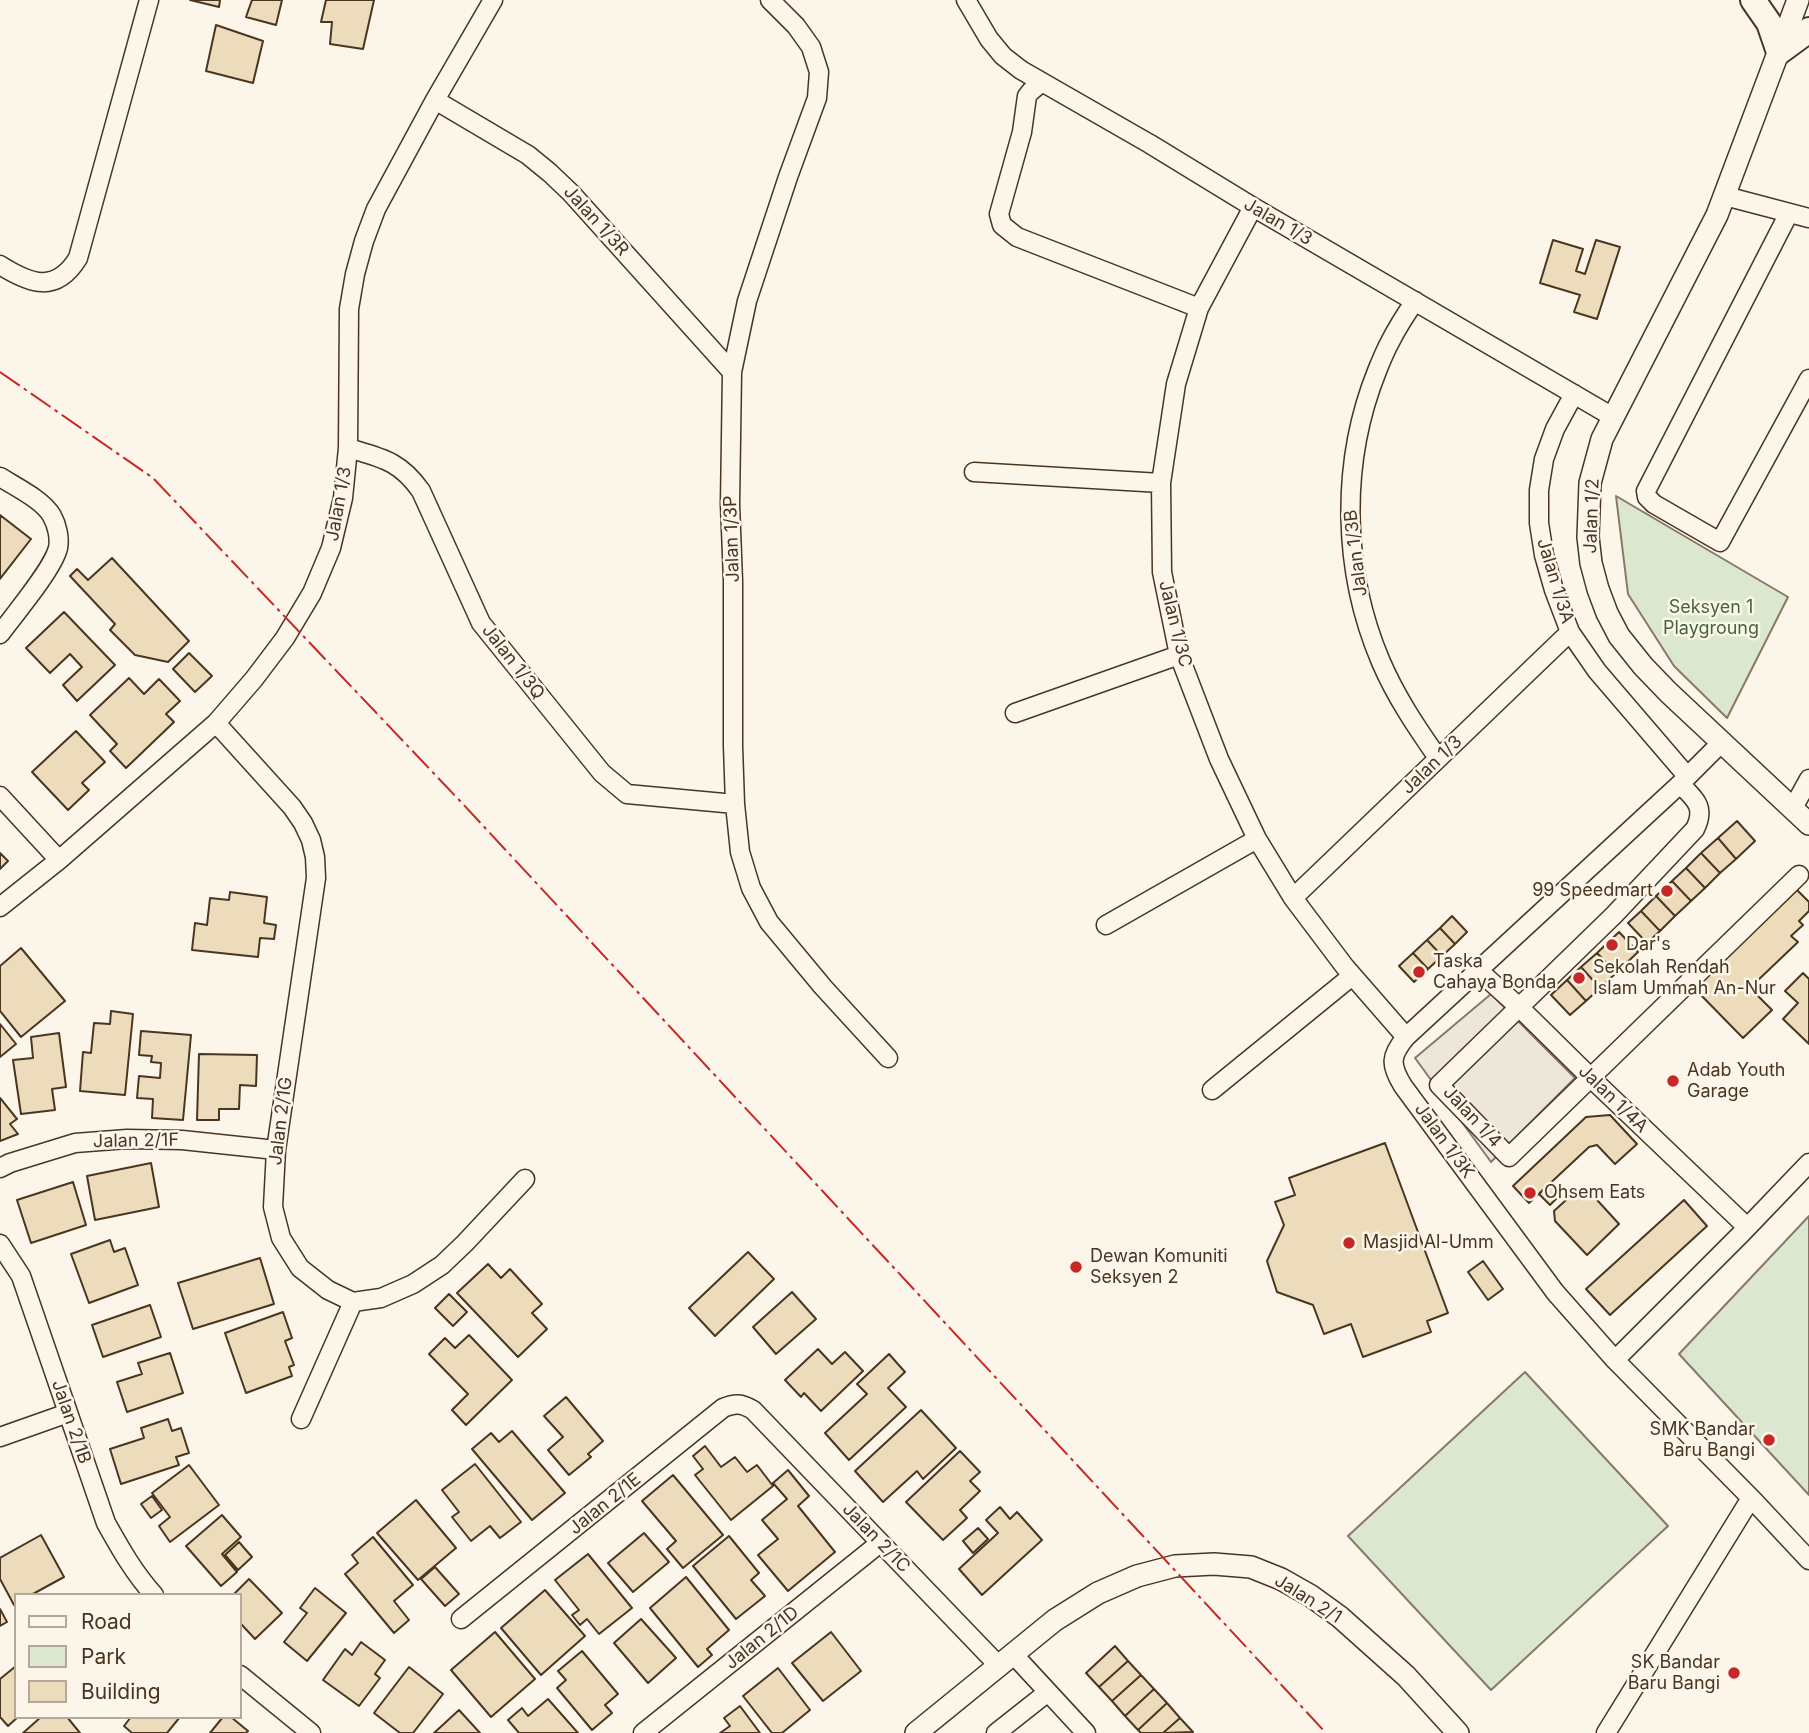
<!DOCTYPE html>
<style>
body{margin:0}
#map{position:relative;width:1809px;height:1733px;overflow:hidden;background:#fbf6e9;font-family:Inter,sans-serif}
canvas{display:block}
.legend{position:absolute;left:14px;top:1593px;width:228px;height:126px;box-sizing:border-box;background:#fbf6e9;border:2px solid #b4a999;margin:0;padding:9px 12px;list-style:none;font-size:21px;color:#4a3520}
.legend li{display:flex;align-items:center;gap:14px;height:35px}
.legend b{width:35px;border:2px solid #b4a999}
</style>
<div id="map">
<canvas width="1809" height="1733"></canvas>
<ul class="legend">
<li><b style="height:9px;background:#fbf6e9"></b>Road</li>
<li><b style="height:19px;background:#dce7d0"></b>Park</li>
<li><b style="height:19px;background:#ecdcbc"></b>Building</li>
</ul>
</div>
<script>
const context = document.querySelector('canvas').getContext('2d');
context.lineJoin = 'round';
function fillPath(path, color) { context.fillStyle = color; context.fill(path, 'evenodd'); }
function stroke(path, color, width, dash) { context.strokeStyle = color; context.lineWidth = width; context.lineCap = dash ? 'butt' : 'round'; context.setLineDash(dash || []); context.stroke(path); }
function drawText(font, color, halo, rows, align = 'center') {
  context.font = font + ' Inter,sans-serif'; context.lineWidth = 5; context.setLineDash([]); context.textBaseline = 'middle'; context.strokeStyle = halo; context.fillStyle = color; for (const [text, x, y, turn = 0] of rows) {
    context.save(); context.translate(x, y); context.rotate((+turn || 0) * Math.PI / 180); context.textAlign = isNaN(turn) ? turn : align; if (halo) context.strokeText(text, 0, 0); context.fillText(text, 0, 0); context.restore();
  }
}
const green = new Path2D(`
 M1616 496 1788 597 1727 718 1674 666 1628 594Z
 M1809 1216V1495L1679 1354Z
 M1525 1372 1668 1526 1491 1690 1348 1536Z`);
fillPath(green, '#dce7d0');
stroke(green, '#887966', 2);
const parking = new Path2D(`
 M1491 994 1575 1078 1491 1162 1415 1058Z`);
fillPath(parking, '#ede7d9');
stroke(parking, '#887966', 2);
const building = new Path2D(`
 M190 0H220L219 7Z
 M252 0H282L276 25 246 17Z
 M326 0H374L363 49 330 44 332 22H321Z
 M216 25 263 41 253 83 206 71Z
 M1553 240 1583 249 1576 271 1585 274 1596 240 1620 247 1597 319 1574 312 1580 295 1540 283Z
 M0 515 31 539 0 579Z
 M112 558 189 641 168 662 135 655 110 630 115 624 70 576 77 569 88 580Z
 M64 612 115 665 77 701 63 685 82 667 70 654 50 673 26 648Z
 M189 653 212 676 195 692 173 669Z
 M129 678 144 694 159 679 180 701 166 714 174 722 126 768 110 751 117 744 90 715Z
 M76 731 105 762 82 783 89 790 68 810 32 772Z
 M1737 821 1755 841 1736 859 1718 838Z
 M1718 838 1736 859 1720 873 1701 853Z
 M0 853 8 861 0 869Z
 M1701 853 1720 873 1705 888 1686 868Z
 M1686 868 1705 888 1691 901 1672 881Z
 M1672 881 1691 901 1675 916 1656 896Z
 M1797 890 1809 902V911L1799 921 1803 925 1791 936 1798 942 1755 983 1761 989 1756 994 1772 1010 1743 1038 1694 988Z
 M230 892 267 897 264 923 276 925 274 939 260 938 258 957 192 950 195 923 207 925 210 898 229 900Z
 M1656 896 1675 916 1660 931 1641 911Z
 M1641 911 1660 931 1647 943 1628 923Z
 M1452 916 1467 932 1455 944 1440 928Z
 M1440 928 1455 944 1442 956 1427 940Z
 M1619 932 1638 952 1616 973 1597 953Z
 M1427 940 1442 956 1428 969 1413 953Z
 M21 948 65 1001 21 1037 0 1011V966Z
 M1413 953 1428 969 1414 982 1399 966Z
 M1597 953 1616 973 1600 988 1581 967Z
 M1581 967 1600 988 1586 1001 1567 980Z
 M1803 973 1809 979V1044L1783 1019 1798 1003 1785 991Z
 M1567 980 1586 1001 1570 1015 1551 995Z
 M111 1011 133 1014 125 1095 80 1091 83 1052 91 1053 94 1023 110 1024Z
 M0 1024 16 1044 0 1057Z
 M141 1031 191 1035 183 1120 152 1118 153 1099 137 1098 139 1076 160 1078 161 1063 151 1062 152 1056 139 1055Z
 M59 1033 66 1087 52 1089 55 1110 21 1114 13 1060 33 1058 31 1037Z
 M199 1054 257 1055 256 1086 240 1085 239 1109H219V1120H197Z
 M0 1098 17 1119 10 1124 18 1134 0 1141Z
 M1610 1115 1637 1144 1615 1164 1597 1145 1589 1147 1529 1203 1513 1186 1586 1117Z
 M1385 1143 1448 1313 1427 1321 1431 1332 1363 1357 1351 1324 1324 1334 1313 1305 1277 1292 1267 1261 1284 1225 1275 1202 1295 1195 1289 1178Z
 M151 1163 159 1207 95 1220 87 1176Z
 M73 1182 86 1225 31 1243 17 1200Z
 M1550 1183 1561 1194 1550 1205 1539 1194Z
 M1587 1189 1619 1224 1587 1255 1555 1221 1554 1211 1577 1190Z
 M1684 1200 1707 1226 1610 1315 1586 1289Z
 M110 1240 114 1252 125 1248 138 1285 89 1303 71 1254Z
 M748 1252 774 1279 715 1336 689 1308Z
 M260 1258 274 1304 193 1329 178 1283Z
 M1483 1261 1503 1289 1488 1300 1468 1272Z
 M488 1264 501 1278 510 1269 542 1304 532 1313 547 1329 518 1357 457 1293Z
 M792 1292 816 1319 776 1354 753 1327Z
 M449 1294 467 1312 453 1326 435 1308Z
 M150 1305 161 1337 103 1357 92 1325Z
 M283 1312 292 1338 285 1341 294 1365 289 1367 292 1376 246 1393 225 1333Z
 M469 1335 512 1380 466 1425 452 1410 468 1394 429 1354 445 1338 455 1348Z
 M818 1349 832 1364 845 1352 863 1371 821 1411 804 1393 801 1397 785 1380Z
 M170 1353 183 1393 127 1412 117 1382 142 1374 138 1363Z
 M889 1354 905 1372 888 1388 906 1407 849 1460 825 1433 867 1394 857 1384Z
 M566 1397 603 1441 588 1454 591 1457 569 1475 548 1450 563 1437 544 1416Z
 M921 1410 956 1448 923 1479 917 1471 883 1502 855 1471Z
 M168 1419 172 1431 181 1428 189 1453 176 1457 179 1465 121 1484 110 1449 144 1438 141 1428Z
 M512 1431 565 1493 532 1520 472 1449 491 1433 499 1442Z
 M705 1446 721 1467 735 1457 747 1472 757 1465 773 1486 731 1520 695 1475 703 1469 693 1456Z
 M960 1451 980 1472 970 1481 980 1491 960 1510 967 1518 943 1540 906 1502Z
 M475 1464 521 1522 500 1538 490 1526 471 1541 452 1517 459 1512 442 1490Z
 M189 1465 219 1505 170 1542 159 1526 170 1517 152 1493Z
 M788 1470 809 1496 798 1506 835 1552 788 1591 758 1555 778 1539 762 1520 787 1499 773 1483Z
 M673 1475 723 1535 683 1568 667 1549 676 1541 642 1501Z
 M152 1496 162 1510 151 1518 141 1504Z
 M416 1500 456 1548 418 1580 377 1533Z
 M1000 1507 1010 1519 1017 1512 1042 1540 982 1595 959 1569 998 1533 986 1520Z
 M222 1515 241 1537 222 1554 237 1572 221 1586 186 1546Z
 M978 1528 988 1539 973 1553 963 1541Z
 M644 1533 669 1562 633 1592 608 1563Z
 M41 1535 64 1577 31 1595H16V1603L14 1605 0 1579V1558Z
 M729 1536 759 1573 751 1580 765 1596 736 1619 693 1566Z
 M373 1537 413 1585 394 1601 409 1620 394 1633 345 1574 358 1563 352 1555Z
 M239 1542 252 1557 238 1570 225 1555Z
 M588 1554 632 1608 599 1634 587 1619 580 1625 572 1615 579 1610 555 1580Z
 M435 1567 459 1594 445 1606 421 1579Z
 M686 1577 729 1630 707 1649 712 1655 698 1667 650 1608Z
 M249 1579 282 1613 255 1639 242 1625 240 1627V1595H233Z
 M315 1588 346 1613 307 1661 284 1642 307 1613 300 1608Z
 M545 1590 585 1636 541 1675 501 1628Z
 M0 1609 7 1622 0 1626Z
 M641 1619 676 1658 648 1683 614 1643Z
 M495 1632 535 1679 491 1717 451 1670Z
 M831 1632 861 1671 823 1701 792 1663Z
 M361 1642 385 1660 375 1674 380 1678 359 1706 323 1680 345 1649 352 1655Z
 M1115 1646 1128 1661 1099 1687 1086 1673Z
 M582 1651 618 1694 605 1705 612 1713 592 1730 557 1688 566 1680 558 1671Z
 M1128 1661 1141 1675 1112 1701 1099 1687Z
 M16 1666V1717H18L8 1726 0 1717V1679Z
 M409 1667 443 1694 413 1733H400L374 1713Z
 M778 1668 810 1710 782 1733H772L743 1696Z
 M1141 1675 1154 1689 1125 1716 1112 1701Z
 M1154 1689 1167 1703 1138 1730 1125 1716Z
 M548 1699 578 1733H519L508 1720 522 1708 528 1716Z
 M1167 1703 1180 1718 1163 1733H1141L1138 1730Z
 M740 1706 760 1733H720L730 1726 724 1718Z
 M459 1710 480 1733H434Z
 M41 1717H67L80 1733H23Z
 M131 1717H180L167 1733H132L124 1726Z
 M223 1717H231L248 1731 246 1733H210Z
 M1180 1718 1193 1732 1163 1733Z`);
fillPath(building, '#ecdcbc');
stroke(building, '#4a3520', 2);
const minor = new Path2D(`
 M770 0 796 26 811 47 819 72 817 98 788 177 747 301 732 372 730 504 733 581V746L735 804 740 852 751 888 769 922 823 987 888 1058
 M966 0 989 39 1003 56 1021 70 1150 144 1253 207 1613 417
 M1042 82 1031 91 1027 96 1022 132 999 214 1002 225 1017 237 1199 308
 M435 100 528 155 550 173 571 193 732 372
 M1725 196 1809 218
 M1253 207 1199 308 1176 384 1161 483 1162 572 1179 655 1219 759 1257 839 1293 898 1345 967 1406 1037
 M1789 213 1646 491 1647 497 1654 504 1720 542 1809 379
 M0 265C30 284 56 294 78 258L149 0
 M1415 301C1406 314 1397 328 1390 342 1385 351 1381 361 1377 371 1340 463 1342 571 1381 662 1396 697 1417 728 1438 758
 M1574 394 1555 429 1544 459 1539 490V523L1544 555 1554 590 1570 632 1597 671 1687 776
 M348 448C382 458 400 461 421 491L481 623 602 773 627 794 735 804
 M974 472 1161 483
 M0 477C16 487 43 500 52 516 57 525 60 538 58 548 53 569 14 615 0 634
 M1015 713 1179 655
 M216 723 292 807 303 823 311 840 315 857 316 878 276 1150 273 1207 281 1238 300 1268 328 1290 353 1302 381 1298 413 1284 442 1265 465 1243 525 1179
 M1722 742 1680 784 1406 1037C1390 1056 1390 1065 1403 1086L1555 1292 1615 1360 1751 1498 1809 1560
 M1680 784C1695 799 1706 807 1695 829L1614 915 1439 1085 1509 1157 1799 875
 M0 796 59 860
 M1793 808 1809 779
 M1293 898 1570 632
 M0 907 59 860 216 723 254 679 285 638 312 593 331 548 343 498 348 448 349 309 355 274 364 241 376 209 435 100 493 0
 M1106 925 1257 839
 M1478 970 1519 1007 1591 1078 1747 1227
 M1212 1090 1352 976
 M0 1168 10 1163 75 1143 127 1139 182 1140 276 1150
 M0 1244 21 1276 106 1523C120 1548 134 1573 154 1595
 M1615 1360 1741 1234 1809 1163
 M301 1419 353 1302
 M0 1437 68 1413
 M461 1619 723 1408C735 1403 741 1403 753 1410L999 1666
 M1013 1654 1086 1733
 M240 1675 311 1733
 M643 1733 880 1543
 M996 1733 1048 1692
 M1606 1733 1751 1498`);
const tertiary = new Path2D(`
 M1798 0 1717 215 1602 439 1590 483 1588 537 1591 563 1598 589 1607 613 1619 636 1643 666 1668 692 1809 824
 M916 1733 1055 1620 1098 1593 1137 1576 1175 1566 1214 1564 1251 1567 1281 1579 1311 1596 1340 1617 1406 1676 1458 1733`);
const secondary = new Path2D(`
 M1753 0 1769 23 1779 52 1809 30`);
stroke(minor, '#4a3520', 21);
stroke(tertiary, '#4a3520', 24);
stroke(secondary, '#4a3520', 28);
stroke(minor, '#fbf6e9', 18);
stroke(tertiary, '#fbf6e9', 21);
stroke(secondary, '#fbf6e9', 24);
stroke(new Path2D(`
 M0 372 153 478 462 803 1326 1733`), '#c62828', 2, [24, 5, 3.5, 5]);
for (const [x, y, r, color] of [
 [1667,891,7,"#c62828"],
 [1612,945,7,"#c62828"],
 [1419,972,7,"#c62828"],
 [1579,978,7,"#c62828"],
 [1673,1081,7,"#c62828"],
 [1530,1193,7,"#c62828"],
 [1349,1243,7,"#c62828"],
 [1076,1267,7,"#c62828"],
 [1769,1440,7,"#c62828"],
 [1734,1673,7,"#c62828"]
]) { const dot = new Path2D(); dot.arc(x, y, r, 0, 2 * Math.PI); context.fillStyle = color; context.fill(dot); stroke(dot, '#fbf6e9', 2.5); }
drawText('18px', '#4a3520', '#fbf6e9', [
 ["Jalan 1/3R",596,221,48],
 ["Jalan 1/3",1278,222,30],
 ["Jalan 1/3",339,504,-80],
 ["Jalan 1/2",1592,516,-88],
 ["Jalan 1/3P",732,539,-92],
 ["Jalan 1/3B",1356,553,-97],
 ["Jalan 1/3A",1555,581,73],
 ["Jalan 1/3C",1175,624,76],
 ["Jalan 1/3Q",513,662,52],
 ["Jalan 1/3",1432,765,-44],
 ["Jalan 1/4A",1613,1099,44],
 ["Jalan 1/4",1472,1117,47],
 ["Jalan 2/1G",281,1121,-83],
 ["Jalan 2/1F",136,1141,-1],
 ["Jalan 1/3K",1444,1141,54],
 ["Jalan 2/1B",71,1422,71],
 ["Jalan 2/1E",605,1504,-39],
 ["Jalan 2/1C",876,1538,46],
 ["Jalan 2/1",1308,1599,32],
 ["Jalan 2/1D",762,1638,-39]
]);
drawText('18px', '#436837', '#fbf6e9', [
 ["Seksyen 1",1711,608],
 ["Playgroung",1711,629]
]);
drawText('18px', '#4a3520', '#fbf6e9', [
 ["99 Speedmart",1653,891,"right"],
 ["Dar's",1626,945],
 ["Taska",1433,962],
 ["Cahaya Bonda",1433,983],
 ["Sekolah Rendah",1593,968],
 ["Islam Ummah An-Nur",1593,989],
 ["Adab Youth",1687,1071],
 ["Garage",1687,1092],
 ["Ohsem Eats",1544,1193],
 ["Masjid Al-Umm",1363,1243],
 ["Dewan Komuniti",1090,1257],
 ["Seksyen 2",1090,1278],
 ["SMK Bandar",1755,1430,"right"],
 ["Baru Bangi",1755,1451,"right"],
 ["SK Bandar",1720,1663,"right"],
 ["Baru Bangi",1720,1684,"right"]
], 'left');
</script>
